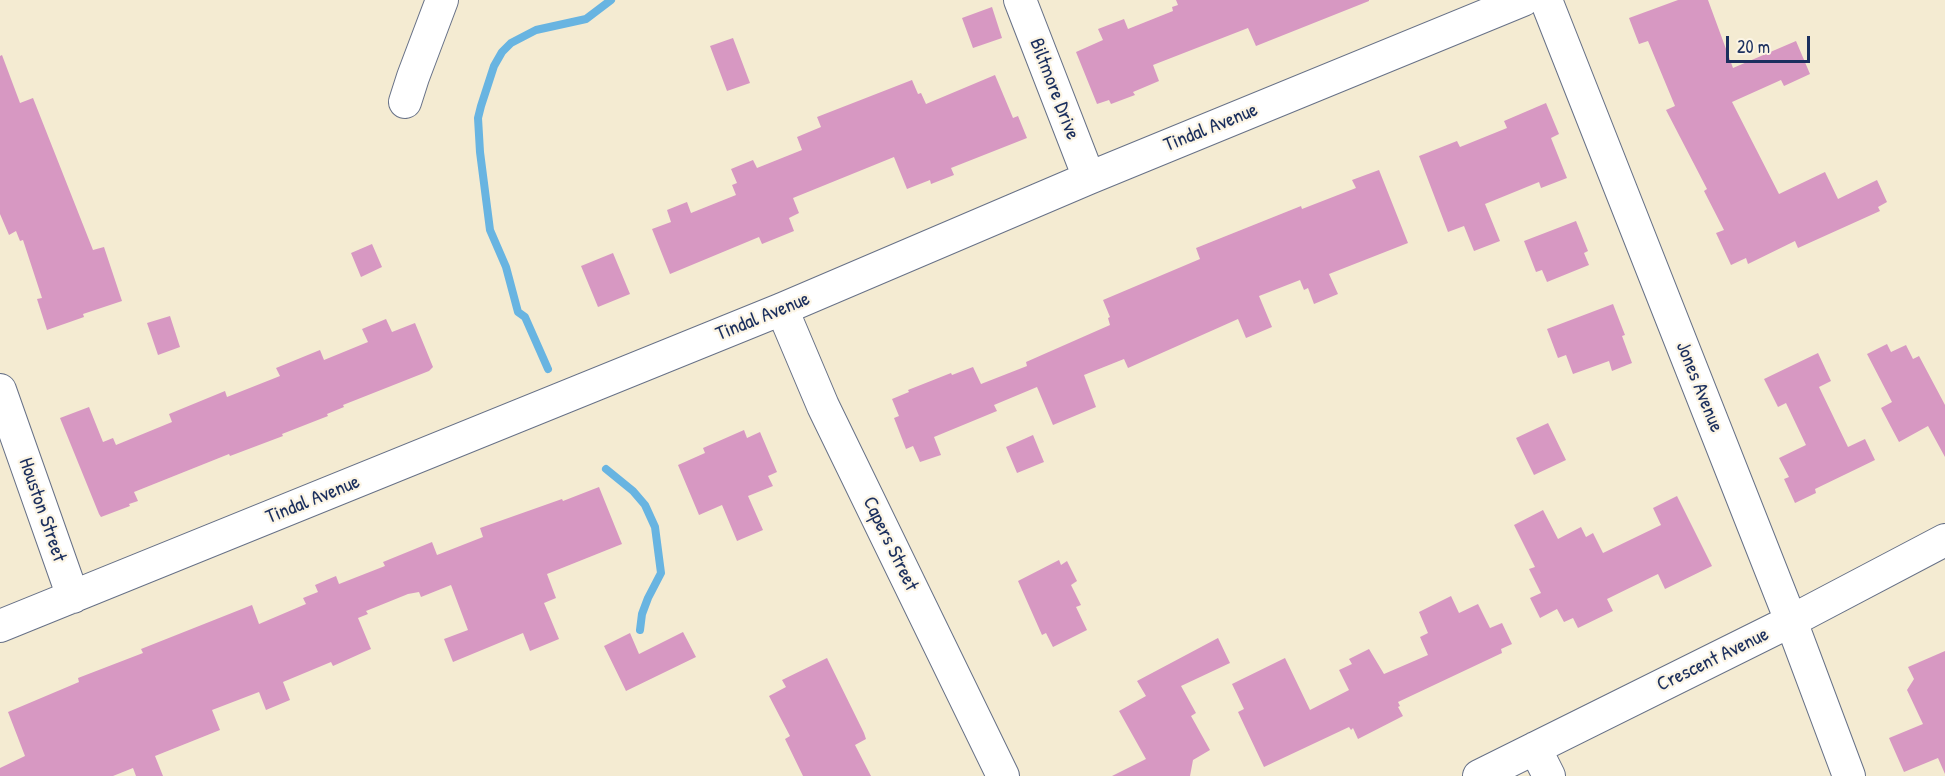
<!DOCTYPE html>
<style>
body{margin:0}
#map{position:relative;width:1945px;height:776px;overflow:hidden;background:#f4ebd2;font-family:"Patrick Hand",sans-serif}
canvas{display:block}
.scale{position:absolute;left:1726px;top:36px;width:84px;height:27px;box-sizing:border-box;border:3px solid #1b2f5e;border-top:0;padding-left:8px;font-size:18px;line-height:21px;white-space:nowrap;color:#1b2f5e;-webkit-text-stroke:4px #fcf5e5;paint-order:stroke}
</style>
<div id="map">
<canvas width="1945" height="776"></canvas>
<div class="scale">20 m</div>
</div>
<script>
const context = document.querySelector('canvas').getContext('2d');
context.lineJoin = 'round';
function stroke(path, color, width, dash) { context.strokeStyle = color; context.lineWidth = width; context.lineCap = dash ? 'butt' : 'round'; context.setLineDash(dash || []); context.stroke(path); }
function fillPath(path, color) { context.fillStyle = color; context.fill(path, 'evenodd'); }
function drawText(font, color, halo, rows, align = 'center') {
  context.font = font + ' "Patrick Hand",sans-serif'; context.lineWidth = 4.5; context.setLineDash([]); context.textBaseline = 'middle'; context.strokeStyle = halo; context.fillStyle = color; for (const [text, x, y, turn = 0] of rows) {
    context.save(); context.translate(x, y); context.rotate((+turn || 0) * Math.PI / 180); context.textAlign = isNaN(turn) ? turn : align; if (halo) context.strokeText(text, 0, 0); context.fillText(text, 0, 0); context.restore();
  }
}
stroke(new Path2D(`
 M548 369 525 317 518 312 506 267 490 230 480 152 478 118 481 106 494 66 502 52 511 43 536 30 586 19 611 0
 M606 469 633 491 645 505 655 527 661 573 648 598 642 614 640 630`), '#68b4e1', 8);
fillPath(new Path2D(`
 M1176 0H1369V1L1256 46 1248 28 1153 65 1159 81 1133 92 1135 95 1111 104 1109 100 1097 104 1076 52 1103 40 1098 29 1124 19 1128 29 1173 11 1172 7 1178 5Z
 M1678 0H1708L1733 68 1796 41 1810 74 1784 86 1781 80 1732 102 1779 194 1825 172 1838 199 1877 180 1887 202 1878 207 1880 211 1798 248 1795 241 1748 264 1746 258 1731 265 1716 233 1724 230 1704 191 1707 189 1666 110 1675 106 1648 41 1639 44 1629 18Z
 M992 7 1002 38 973 48 962 18Z
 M733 38 750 83 727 91 710 46Z
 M2 55 20 103 33 98 93 250 104 247 122 301 83 314 84 317 47 330 37 299 42 298 23 240 20 241 16 231 9 235 0 214V56Z
 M995 75 1013 118 1018 116 1027 138 951 168 954 175 931 184 930 180 907 189 894 157 793 198 799 213 789 218 794 231 762 244 759 237 670 274 652 229 671 222 667 210 687 202 691 213 736 195 732 185 737 183 731 169 753 160 757 168 802 150 797 137 821 127 817 117 912 80 918 94 921 93 926 104Z
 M1546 103 1559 134 1551 138 1567 178 1541 188 1539 182 1485 204 1500 241 1474 251 1464 226 1448 232 1419 156 1457 141 1460 147 1507 128 1504 121Z
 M1379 170 1408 243 1329 274 1338 294 1314 304 1308 288 1304 290 1300 280 1259 296 1272 327 1246 338 1238 319 1128 368 1124 359 1084 375 1096 407 1053 425 1037 387 994 405 997 411 934 437 941 455 920 462 913 446 906 449 894 418 899 416 892 399 909 392 908 390 951 373 952 375 973 367 981 384 1027 366 1026 362 1110 325 1108 318 1110 317 1103 300 1200 259 1196 248 1301 206 1302 209 1356 188 1352 180Z
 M1576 221 1588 251 1584 253 1589 265 1547 282 1542 270 1536 272 1524 241Z
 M372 244 382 267 361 277 351 253Z
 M613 253 630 294 598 307 581 266Z
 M1613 304 1625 335 1622 336 1632 363 1612 371 1609 361 1573 374 1566 355 1558 358 1547 329Z
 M170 316 180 347 158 355 147 323Z
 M386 319 392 332 415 323 433 367 429 371 343 405 344 407 327 414 328 416 282 434 283 436 230 456 229 454 134 492 138 501 129 504 130 506 101 517 99 514 60 418 89 407 103 442 113 438 116 445 172 422 169 414 225 391 227 397 280 376 276 368 320 350 324 360 368 342 362 329Z
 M1887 344 1891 352 1906 345 1913 359 1919 356 1945 405V457L1928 426 1899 442 1881 408 1892 402 1867 354Z
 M1818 353 1831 381 1819 387 1848 447 1865 439 1875 460 1815 489 1816 493 1795 503 1784 479 1789 477 1779 458 1806 445 1786 403 1778 407 1764 379Z
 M1548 423 1566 460 1534 475 1516 438Z
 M744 430 747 438 760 432 777 472 768 476 773 486 748 496 763 530 737 541 722 505 699 515 678 465 705 453 703 448Z
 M1033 435 1044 462 1017 473 1006 447Z
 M599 487 622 544 547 574 556 598 544 603 559 639 530 651 523 633 453 662 444 639 468 630 451 585 421 597 419 592 408 594 366 611 368 614 358 618 371 649 333 666 331 662 283 682 290 700 266 710 259 692 212 710 220 730 155 756 163 776H136L133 768 113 776H0V768L25 756 8 712 79 682 78 678 143 653 141 649 252 605 259 624 306 604 303 598 318 592 315 585 336 576 339 584 385 566 383 562 432 542 437 555 483 537 480 528 562 499 563 501Z
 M1677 496 1712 566 1665 589 1658 574 1607 599 1613 611 1578 628 1573 618 1564 622 1557 609 1540 618 1530 598 1541 593 1529 569 1535 567 1514 525 1543 510 1558 539 1581 527 1586 537 1593 533 1603 553 1661 525 1653 508Z
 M1059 560 1061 565 1067 561 1077 581 1071 585 1081 605 1076 607 1087 630 1053 647 1046 633 1042 635 1018 581Z
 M1451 596 1459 613 1478 604 1490 628 1502 623 1512 644 1501 649 1502 653 1398 702 1400 706 1398 707 1403 716 1358 739 1353 728 1351 730 1349 727 1264 767 1238 712 1244 709 1232 684 1285 658 1310 710 1349 690 1339 670 1352 664 1349 659 1369 649 1384 674 1428 655 1420 637 1428 633 1419 612Z
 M683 632 696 657 626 691 604 646 630 633 639 654Z
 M1218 638 1230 663 1181 686 1196 713 1191 716 1210 750 1193 760 1190 776H1112L1146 759 1119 711 1146 696 1137 681Z
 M1945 651V774L1938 758 1904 772 1889 738 1923 724 1907 690 1914 679 1908 667Z
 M827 658 864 733 866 739 855 745 871 776H803L785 739 790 736 769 696 786 687 782 680Z`), '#d798c2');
const minor = new Path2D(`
 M1020 0 1089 178
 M1546 0 1791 621 1849 776
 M405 102 413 77 442 0
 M782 309 823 406 1003 776
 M0 390 73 597
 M0 626 782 309 1089 178 1523 0
 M1535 748 1549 776
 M1479 776 1791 621 1945 540`);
stroke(minor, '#677187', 34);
stroke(minor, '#fff', 32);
drawText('20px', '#1b2f5e', '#fcf5e5', [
 ["Biltmore Drive",1054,89,69],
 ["Tindal Avenue",1211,128,-22],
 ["Tindal Avenue",763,317,-22],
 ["Jones Avenue",1699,387,68],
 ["Tindal Avenue",313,500,-22],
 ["Houston Street",42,510,71],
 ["Capers Street",890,544,64],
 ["Crescent Avenue",1713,660,-26]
]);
</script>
